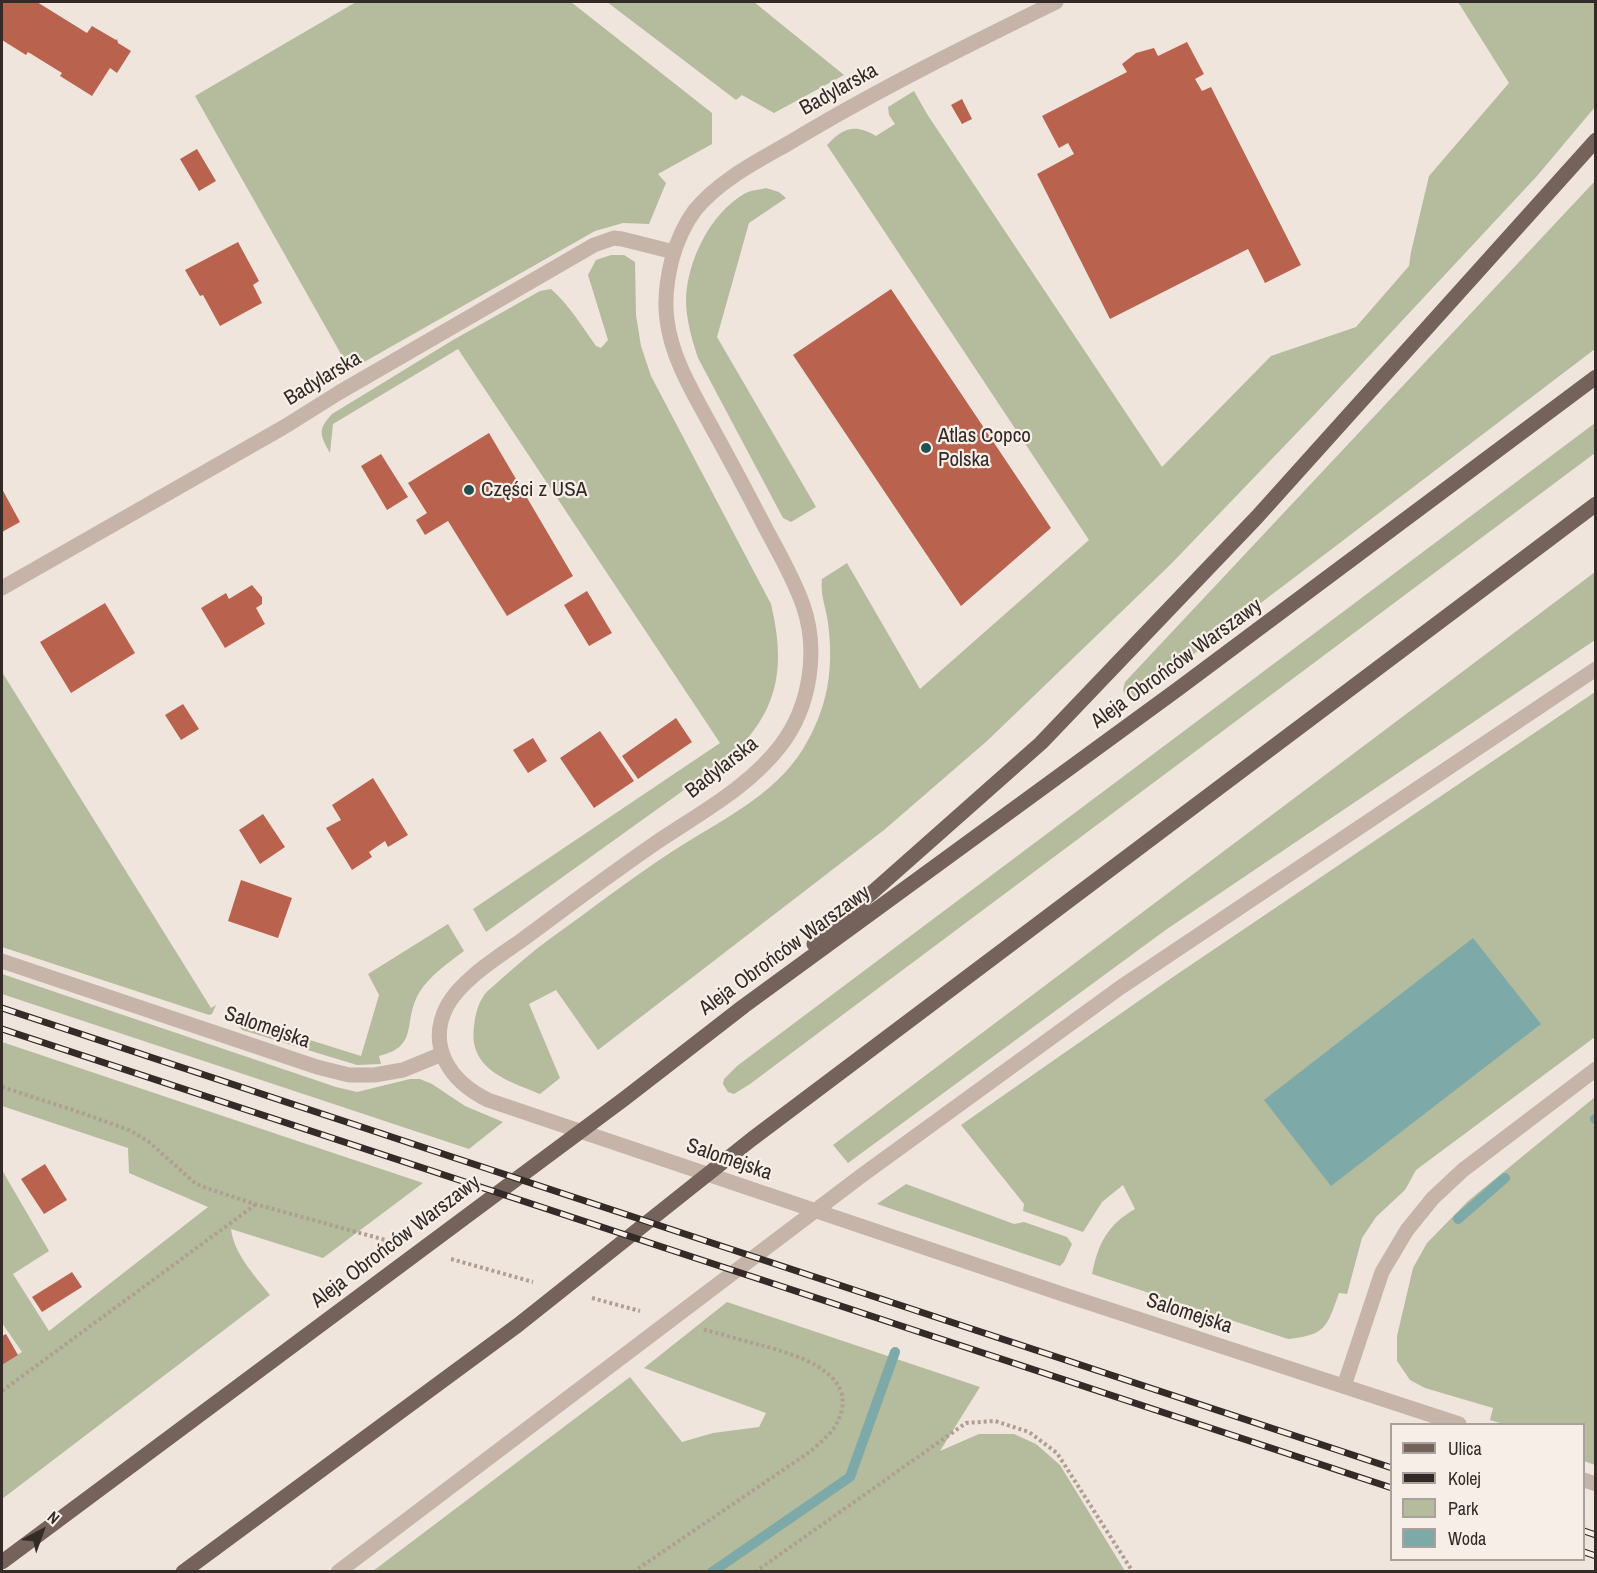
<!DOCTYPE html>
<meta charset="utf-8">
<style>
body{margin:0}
#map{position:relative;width:1597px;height:1573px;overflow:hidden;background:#efe5dc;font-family:"Archivo Narrow",sans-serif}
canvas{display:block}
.frame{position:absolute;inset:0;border:3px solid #342b28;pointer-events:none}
.legend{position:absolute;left:1390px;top:1423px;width:195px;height:138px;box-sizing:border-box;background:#f7efe7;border:2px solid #a9a19b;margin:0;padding:8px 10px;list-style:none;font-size:18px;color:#342b28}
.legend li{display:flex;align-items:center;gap:12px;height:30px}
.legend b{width:30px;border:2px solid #a9a19b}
.north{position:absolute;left:12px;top:1501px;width:60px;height:60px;-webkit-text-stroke:4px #f7efe7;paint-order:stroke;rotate:41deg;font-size:16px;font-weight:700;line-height:24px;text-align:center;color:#342b28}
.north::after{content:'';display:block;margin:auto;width:21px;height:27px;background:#342b28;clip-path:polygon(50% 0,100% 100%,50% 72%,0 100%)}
</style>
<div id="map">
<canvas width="1597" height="1573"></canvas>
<div class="frame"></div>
<ul class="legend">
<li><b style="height:8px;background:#74625b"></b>Ulica</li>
<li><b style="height:8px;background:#342b28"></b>Kolej</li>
<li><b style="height:16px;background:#b4bc9d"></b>Park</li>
<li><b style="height:16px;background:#7da9a8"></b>Woda</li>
</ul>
<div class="north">N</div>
</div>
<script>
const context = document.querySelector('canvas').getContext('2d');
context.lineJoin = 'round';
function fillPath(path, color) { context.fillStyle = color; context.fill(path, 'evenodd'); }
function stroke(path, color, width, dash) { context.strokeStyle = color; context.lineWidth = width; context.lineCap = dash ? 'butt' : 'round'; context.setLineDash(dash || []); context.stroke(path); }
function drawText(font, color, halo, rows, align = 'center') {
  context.font = font + ' "Archivo Narrow",sans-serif'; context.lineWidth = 4.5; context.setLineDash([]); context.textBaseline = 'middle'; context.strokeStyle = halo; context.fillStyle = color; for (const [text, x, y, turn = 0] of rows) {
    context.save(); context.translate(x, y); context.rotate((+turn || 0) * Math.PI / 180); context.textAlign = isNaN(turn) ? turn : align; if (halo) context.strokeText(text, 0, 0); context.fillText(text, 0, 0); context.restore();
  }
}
fillPath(new Path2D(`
 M356 2H571L712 113V144L658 174 666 183 649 224 623 223 595 231 350 370 195 96Z
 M607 2H754L844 75 774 113 742 95 736 100Z
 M1458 2H1595V107L1537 176 1316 413 1171 564 987 741 884 830 598 1050 556 990 529 1004 560 1078 540 1094C508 1081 468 1069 474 1027 475 1017 477 1006 483 997 486 991 494 986 499 981 516 966 533 951 551 938 592 909 631 878 673 851 719 821 773 797 803 749 828 708 834 669 828 623 826 607 820 595 822 579L847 563 920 689 1089 540 827 145C844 127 855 124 876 136L895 124 889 115 888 107 914 91 927 114 1162 467 1271 356 1356 327 1409 266 1411 252 1429 176 1509 83Z
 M1595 181V349L1141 694 1133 698 1126 696 1123 690 1125 682Z
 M766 188 779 192 786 198 749 223 717 337 816 507 791 522 783 518 698 358C692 340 686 319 686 300 687 261 710 214 744 194 750 190 759 190 766 188Z
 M611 255H624L635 262 636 315 641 346 651 376 771 604C786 668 779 711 730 757L486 932 473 909 720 743 458 349 333 424 330 453C320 435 317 430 332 414L453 340 540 291 551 289C569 305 582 326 596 346L601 348 608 340 588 275 596 260Z
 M1595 423V453L750 1084 734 1094 728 1092 723 1084 724 1079 737 1066Z
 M1595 572V640L1167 929 848 1163 833 1145Z
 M2 672 211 1008 216 1005 212 1014 209 1015 2 947Z
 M1595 692V1037L1416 1170 1405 1190 1376 1217 1362 1238 1347 1294 1339 1293C1327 1326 1327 1335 1288 1339L1092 1274C1098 1244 1107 1225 1135 1209L1123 1185 1102 1202 1083 1232 1023 1211 1024 1204 961 1125 1173 977Z
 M448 924 464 951C447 964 430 975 419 993 402 1023 420 1046 379 1056L381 1064 357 1065 242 1030 235 1022 232 1010 237 1012 243 1019 361 1056 379 995 368 974Z
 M2 974 336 1087 357 1092 410 1079H420L432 1084 465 1106 503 1122 469 1149 2 994Z
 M2 1042 423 1183 323 1258 231 1229C234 1254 255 1276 270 1295L2 1499V1365L22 1352 2 1323V1170L49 1251 13 1274 49 1331 208 1207 129 1173 128 1148 2 1106Z
 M1595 1097V1465L1584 1461V1424H1503L1490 1420 1493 1408 1425 1388 1410 1380 1397 1361V1336L1413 1268 1427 1243 1468 1201Z
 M906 1184 1014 1224 1024 1222 1067 1237 1072 1244 1064 1262 1060 1266 877 1204Z
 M727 1302 980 1387 940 1451 979 1434H1014L1036 1444 1060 1465 1125 1571H373L630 1377 682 1442 713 1433 759 1427 766 1413 644 1368Z`), '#b4bc9d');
fillPath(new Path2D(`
 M1473 938 1541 1024 1331 1186 1264 1100Z`), '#7da9a8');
stroke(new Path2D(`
 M1595 1119H1596
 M1458 1219 1505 1178
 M712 1572 850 1477 895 1352`), '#7da9a8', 10);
fillPath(new Path2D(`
 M2 2H37L87 33 92 26 116 40 117 39 118 43 131 51 117 73 110 68 92 96 60 76 62 73 28 52 26 55 2 40Z
 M1187 42 1204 74 1195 79 1202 91 1211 87 1301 265 1265 283 1248 249 1110 319 1037 174 1074 154 1068 143 1059 148 1042 116 1127 72 1122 64 1136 53 1154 48 1158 56Z
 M962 99 972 119 962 124 951 105Z
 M197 149 216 181 199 191 180 159Z
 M238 242 259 281 253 285 262 303 220 326 203 295 200 296 185 270Z
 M891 289 1051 528 961 606 793 355Z
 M489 433 573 576 507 616 448 521 425 535 416 520 427 513 408 483Z
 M381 454 408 497 387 510 361 466Z
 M2 489 20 522 2 532Z
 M252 585 262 597V604L256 608 265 624 225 648 201 608 226 593 229 599Z
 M587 591 612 633 589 646 564 605Z
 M105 603 135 653 71 693 40 642Z
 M183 704 199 729 181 740 165 715Z
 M676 718 692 742 638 779 622 756Z
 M600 731 634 781 594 808 560 758Z
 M533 738 547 761 528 773 513 750Z
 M373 778 408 835 388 847 385 841 369 852 372 857 352 870 326 828 341 820 332 805Z
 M263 814 285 847 260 864 239 830Z
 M241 880 292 898 278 938 228 921Z
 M45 1164 67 1200 44 1214 21 1179Z
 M72 1272 82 1287 42 1312 32 1297Z
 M6 1334 18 1355 2 1365V1336Z`), '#b9634f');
stroke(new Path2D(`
 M2 1087 82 1113 129 1130 148 1141 195 1183 206 1188 255 1204 389 1241
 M451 1259 533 1282
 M592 1298 640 1311
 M2 1391 255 1205
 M633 1572 811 1451C818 1444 828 1437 834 1428 867 1375 798 1355 760 1345 741 1340 721 1334 702 1329
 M755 1572 966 1423 995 1421 1029 1432 1057 1453 1133 1572`), '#b19e93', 4, [3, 3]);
stroke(new Path2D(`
 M1056 2C966 46 875 91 789 143 756 162 720 180 695 210 684 225 677 241 672 259 667 279 664 299 667 320 671 353 688 384 704 413 725 451 746 490 766 529 779 553 794 579 803 605 819 651 810 707 781 745 750 786 702 812 660 840 613 872 568 906 522 940 498 957 461 980 447 1006 426 1047 451 1082 488 1100L1068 1296 1459 1424
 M2 588 284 427 340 392 594 245 614 238 622 239 674 252
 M2 961 317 1067 349 1075H374L403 1070 442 1054
 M1344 1386 1382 1272 1407 1230 1433 1198 1463 1170 1596 1069
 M1584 1480 1596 1484
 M338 1572 861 1176 1121 987 1596 669`), '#c6b4a9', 15);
stroke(new Path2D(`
 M814 944 1041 743 1257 517 1596 140
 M2 1562 624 1099 744 1006 1178 689 1596 377
 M183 1572 518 1325 752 1139 1596 504`), '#74625b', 15);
const rail = new Path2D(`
 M2 1008 1392 1468
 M2 1029 1392 1488
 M1584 1531 1596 1535
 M1584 1552 1596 1556`);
stroke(rail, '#342b28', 7);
stroke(rail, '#f7efe7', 4.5, [14]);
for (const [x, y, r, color] of [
 [926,448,6,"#225051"],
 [469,490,6,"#225051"]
]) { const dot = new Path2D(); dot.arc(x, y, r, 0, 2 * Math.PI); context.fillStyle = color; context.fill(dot); stroke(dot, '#f7efe7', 2); }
drawText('21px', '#342b28', '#f7efe7', [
 ["Badylarska",839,90,-29],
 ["Badylarska",323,379,-31],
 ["Aleja Obrońców Warszawy",1177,664,-36],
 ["Badylarska",722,768,-38],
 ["Aleja Obrońców Warszawy",785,951,-36],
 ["Salomejska",267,1028,19],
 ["Salomejska",729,1160,19],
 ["Aleja Obrońców Warszawy",396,1242,-37],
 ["Salomejska",1189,1314,18]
]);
drawText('21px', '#342b28', '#f7efe7', [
 ["Atlas Copco",938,436],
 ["Polska",938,460],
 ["Części z USA",481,490]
], 'left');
</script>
